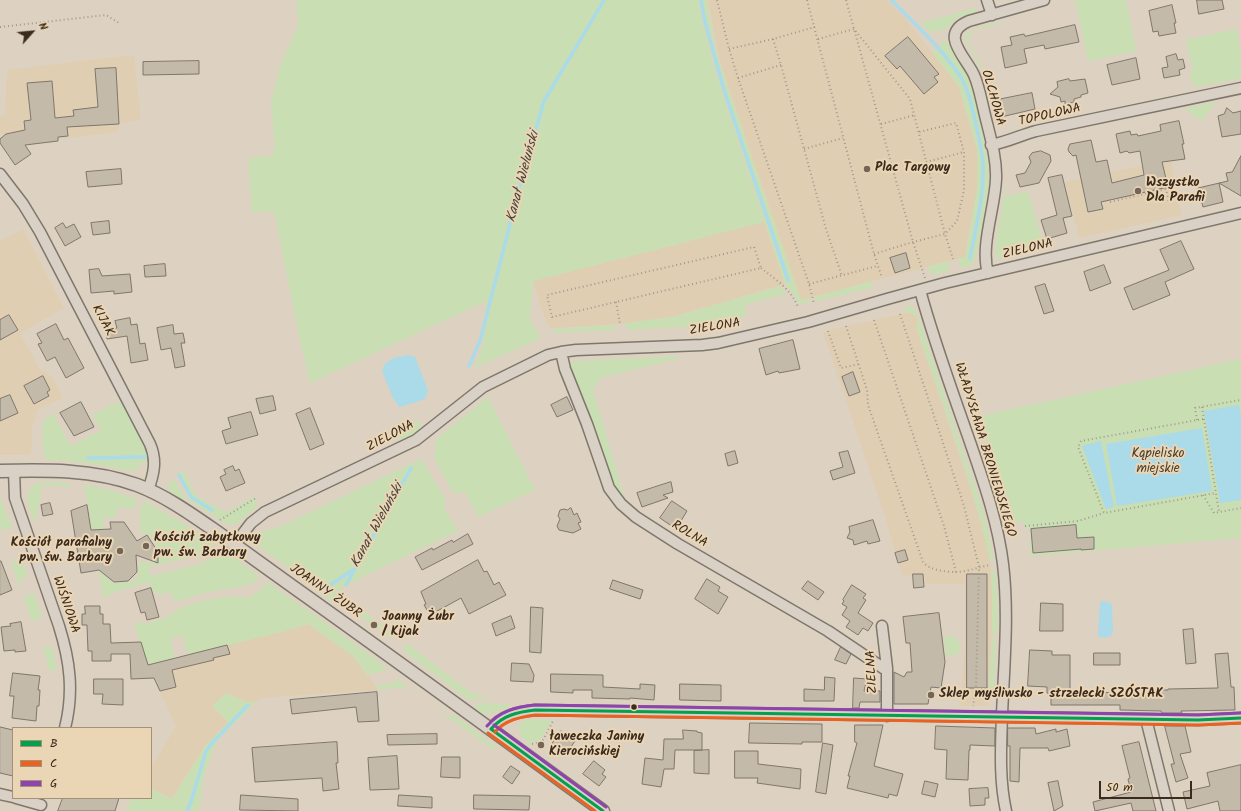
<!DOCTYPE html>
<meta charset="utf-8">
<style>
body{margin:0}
#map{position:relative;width:1241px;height:811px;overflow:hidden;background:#ddd2c1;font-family:Kalam,sans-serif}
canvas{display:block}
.legend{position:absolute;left:12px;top:727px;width:140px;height:72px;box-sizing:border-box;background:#ead5b4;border:1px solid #a49178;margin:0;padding:5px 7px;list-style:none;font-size:12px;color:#3b2a1e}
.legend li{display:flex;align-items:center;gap:8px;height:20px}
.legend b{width:20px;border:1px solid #a49178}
.north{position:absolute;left:12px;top:12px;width:40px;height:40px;-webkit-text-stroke:3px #ead5b4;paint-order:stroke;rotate:63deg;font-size:11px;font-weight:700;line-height:16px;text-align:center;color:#3b2a1e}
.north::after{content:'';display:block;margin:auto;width:14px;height:18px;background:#3b2a1e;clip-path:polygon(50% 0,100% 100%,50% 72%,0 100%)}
.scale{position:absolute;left:1099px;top:781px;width:93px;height:18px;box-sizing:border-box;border:2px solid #3b2a1e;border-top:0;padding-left:5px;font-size:12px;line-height:14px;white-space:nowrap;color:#3b2a1e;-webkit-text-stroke:3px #ead5b4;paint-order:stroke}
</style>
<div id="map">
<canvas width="1241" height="811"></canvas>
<ul class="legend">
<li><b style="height:5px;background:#03a04e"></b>B</li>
<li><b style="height:5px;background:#e96222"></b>C</li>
<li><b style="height:5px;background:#8e44ad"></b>G</li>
</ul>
<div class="north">N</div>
<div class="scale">50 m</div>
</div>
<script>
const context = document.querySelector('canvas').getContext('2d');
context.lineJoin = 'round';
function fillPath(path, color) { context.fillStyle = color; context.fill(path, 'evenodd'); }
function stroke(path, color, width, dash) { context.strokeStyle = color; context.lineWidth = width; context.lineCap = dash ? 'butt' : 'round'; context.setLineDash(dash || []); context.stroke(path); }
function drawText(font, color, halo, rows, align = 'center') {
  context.font = font + ' Kalam,sans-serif'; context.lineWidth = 4; context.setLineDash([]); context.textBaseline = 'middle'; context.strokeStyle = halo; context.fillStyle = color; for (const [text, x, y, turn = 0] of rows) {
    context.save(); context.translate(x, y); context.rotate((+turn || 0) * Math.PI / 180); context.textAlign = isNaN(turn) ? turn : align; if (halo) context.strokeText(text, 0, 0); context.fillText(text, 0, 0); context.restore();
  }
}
fillPath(new Path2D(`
 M708 0H886L904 17 959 87 977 149V189L965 257 801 300 720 61Z
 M134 56 141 120 120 123 118 132 25 143 20 131 0 135V117L5 115 7 70 114 57Z
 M1171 161 1181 213 1182 215 1079 238 1065 182 1110 172Z
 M764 222 785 284 672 317 620 324 556 328H550L546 322 533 281Z
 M23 229 64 308 20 333 40 370 52 377 63 398 38 409 32 427V452L29 455H0V241Z
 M907 313H911L917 317 918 324 916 328 971 490 983 531 990 561 992 582 993 616 988 706H960L965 647V584H926L925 574 902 576 886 520 823 332 857 323H862Z
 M308 624 353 656 378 690 261 698 256 702H247L205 746 172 799 151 788V768L176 726 148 665 227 645 293 629Z`), '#dfceb2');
fillPath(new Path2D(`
 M297 0H697L715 72 764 222 533 281 530 320 541 338 474 368 483 344 486 301 310 383 299 336 274 211 252 212 248 158 272 156 275 146 271 103 280 66 298 26Z
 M698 0H707L713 36 719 61 801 300 810 298 811 302 799 304 792 292 785 284 716 72Z
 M1078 0H1126L1136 51 1088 61 1076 2 1069 4V3Z
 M974 6 976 13 955 19 947 29 929 32 921 23 972 9Z
 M1004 21 1005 22 973 31 968 42 987 76 988 82 986 83 980 67 965 40C965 28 994 24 1004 21Z
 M1236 29 1241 54V78C1225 82 1210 84 1194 87L1193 81 1188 77 1193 70 1186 40Z
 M943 39 947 42 966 73 970 82 975 97 984 141 988 163 989 180 982 233H980L976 257 971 266 961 268 958 258 965 257 977 189V149L959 87 932 52 941 45Z
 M1216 102 1202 121 1186 110V108Z
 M1005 187H1006L1005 197 1028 191 1044 248 1003 258 998 259 996 257 995 250Z
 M948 261 949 271 931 275 928 266Z
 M872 281V288L816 301 814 297Z
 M780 286 787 294 746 304V316L704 326 628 330 625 323 672 317Z
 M912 306 916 312 922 328 983 510 994 560 990 561C973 481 942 405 916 327L918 324 917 317 911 313H905V307Z
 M615 325 616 330 553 333V329Z
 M678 356 677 359 600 378 593 390 624 496 625 497 623 498 614 484 590 416 571 372 570 365 572 361Z
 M1241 359V538L1030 556V529H1025L1024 521 1016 523 980 416Z
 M488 397 535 490 478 517 465 492 453 493 434 458 436 439Z
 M120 402 123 403C130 416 150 448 147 461L142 462C140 468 136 471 129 471 101 465 74 460 45 460 44 451 39 423 46 418 48 416 52 415 55 413L56 416 55 417 71 446 101 430 92 415 115 403 136 442 116 404Z
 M417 420 422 427 410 436 400 440 397 433Z
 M421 459 445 498V510L458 531 364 576 335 592 349 602 345 605 339 606 300 579 305 572 298 568 294 572 254 543V537L256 533 277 528Z
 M183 470 196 496 226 512 254 497 258 506 236 524 228 525 190 501 177 475Z
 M174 478 186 501 187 503 170 492 167 486Z
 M42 482 70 483V487L42 485 36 519 33 520C28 506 21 486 42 482Z
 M83 485 115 491 138 500 134 508H116V517L103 518 104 533 103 575 114 583 128 582 130 581 132 583 138 577 137 575 139 573 138 564 144 560 146 564 150 561 155 563 159 559V556L157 552 159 550 148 533 145 535 144 533 141 534 140 511 144 501 183 523 214 544C202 557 166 563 148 567L151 576C173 570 208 567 222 549L259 576 253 583 248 585 205 593 177 602 174 601 171 592 158 595 157 592H153L149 582 121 590 103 597 85 488H82Z
 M0 496 12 527 1 531 0 525Z
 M22 559 28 577 20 580 22 586 20 587 11 563Z
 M991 571H995C998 591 998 612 997 633H992V602Z
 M267 582 347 638 378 661 387 669 368 675 353 656 308 624 293 629 188 655 182 635 170 639 175 658 148 665 134 625 143 622 144 624 168 617 177 610 189 605 208 600 224 597H250L261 589Z
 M34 593 42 617 32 621 23 597Z
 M360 609 395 635 392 638 377 628 378 626 372 622 371 624 357 614Z
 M954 636C960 643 962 645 958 654L946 656 944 637Z
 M992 637 996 638 994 693 993 698H988Z
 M407 643 471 693 492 699H472L470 701 413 658 402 649Z
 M52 646 57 670H48L47 659 42 648Z
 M397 678 406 686 422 698 405 687 378 690 375 686 395 683Z
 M226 693 247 702H256L217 741 204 775 200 807 197 811H125L132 798H151V788L172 799 205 746 228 722 212 706Z
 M478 703 510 704 507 709 484 714 475 709Z
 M429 704 442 713 457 717 495 746 494 750Z
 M532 719 552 720 540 740 529 744 521 736 518 728 522 721Z`), '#c9dfb3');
fillPath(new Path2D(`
 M408 355 415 357 428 390 425 399 407 405 399 407 392 396 382 371 385 364 393 358Z
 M1239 405 1241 416V500L1220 503 1204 411Z
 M1202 428 1212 491 1117 506 1106 444Z
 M1101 441 1114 507 1106 509 1082 446Z
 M1103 601 1111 603 1112 606 1113 633C1109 638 1103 639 1098 636V632L1100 603Z`), '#abdae8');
stroke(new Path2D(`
 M701 0 705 22 724 90 788 280
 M891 0C916 25 943 49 962 79 969 92 972 106 975 120 978 134 982 149 983 164 984 196 976 227 970 258
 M469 366 480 341 519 189 544 101 604 0
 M88 458 145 457
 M179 475 191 497 212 510
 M308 577 324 589 353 570
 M346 585 411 468
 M187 811 191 802 206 751 211 744 248 705`), '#abdae8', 3.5);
const building = new Path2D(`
 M1197 0H1222L1224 9 1199 14Z
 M1172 5 1176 23H1174L1176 33 1159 36 1158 31 1153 32 1149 11Z
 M1075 25 1079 42 1045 49 1044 45 1024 49 1027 63 1005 68 1001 47 1012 45 1010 37 1024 34 1025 36Z
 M908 37 939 74 934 77 938 82 924 94 900 66 897 69 885 56Z
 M1176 54 1178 60 1183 59 1185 68 1179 70 1180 75 1164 78 1162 68 1168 67 1166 57Z
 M1136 58 1140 79 1112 85 1107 65Z
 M199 61V74L143 75V62Z
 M116 68 119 124 67 127 68 136 58 137V141L25 145 31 154 15 165 0 143V139L6 134 25 130 24 121 31 120 27 83 52 81 55 118 74 116 73 110 98 107 95 69Z
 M1069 79 1070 81 1085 79 1088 93 1081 95V97L1074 99V102L1065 104V101L1061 102 1060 97 1050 94 1058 87 1057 82Z
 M1032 93 1035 109 1001 117 997 100Z
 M1227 108 1233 113 1241 111V134L1222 137 1218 116 1224 114Z
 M1179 121 1184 144H1182L1185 159 1162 162 1168 187 1101 202 1103 209 1088 212 1076 155 1073 156 1069 152 1068 149 1070 144 1091 140 1096 162 1107 160 1112 183 1144 175 1140 151 1129 153 1127 151 1120 153 1116 134 1130 131 1131 135 1137 134 1138 136 1161 131 1160 125Z
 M1041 151 1050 155 1051 161 1039 183 1020 187 1016 175 1025 173 1031 162 1029 157 1032 153Z
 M1241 156V196L1219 183 1223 202 1203 207 1198 188 1228 181 1226 173 1232 172Z
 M121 169 122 184 88 187 86 172Z
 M1062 175 1072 216 1063 218 1067 233 1047 239 1041 220 1057 215 1048 178Z
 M109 221 110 233 93 235 91 223Z
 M63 223 66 228 74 224 81 237 65 246 55 228Z
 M1181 241 1194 269 1165 282 1170 295 1133 310 1124 288 1169 270 1160 250Z
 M906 253 910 268 895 273 890 258Z
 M165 264 166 276 145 277 144 266Z
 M1104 265 1111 283 1090 291 1084 272Z
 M99 269 102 276 130 274 132 292 114 294V291L91 293 89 270Z
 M1045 284 1054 311 1044 314 1035 287Z
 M9 315 18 330 0 340V320Z
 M130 318 131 325 137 324 140 344 145 343 148 360 131 363 127 336 107 339 106 330 117 328 115 321Z
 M56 324 64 340 68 338 84 368 66 378 55 357 47 361 38 344 42 343 37 334Z
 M173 325 174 334 183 333 185 343H181L185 366 175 368 171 348 161 350 157 328Z
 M793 340 800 369 779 373 778 371 766 375 759 349Z
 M853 372 860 392 849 396 842 377Z
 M43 376 50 390 47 392 49 396 34 404 24 386Z
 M10 395 18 413 0 421V399Z
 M273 396 276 410 260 414 256 399Z
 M567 397 573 410 557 417 551 405Z
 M81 402 94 427 74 436 60 413Z
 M310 408 324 444 310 450 296 414Z
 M251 412 258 435 226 444 222 431 231 428 228 418Z
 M735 451 738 463 728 466 725 454Z
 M848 451 855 473 833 480 830 471 843 467 839 453Z
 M233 466 235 471 239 469 245 483 226 491 220 477 226 474 224 470Z
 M671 482 673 492 663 495 668 498 642 507 637 493Z
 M672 501 687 511 676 529 660 518Z
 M50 503 53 514 43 516 41 505Z
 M87 505 91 530 111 529 110 522H124L137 541 147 535 158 552V563L136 555 137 572 128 581 114 582 99 570 81 573 71 511Z
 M571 508 574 515 577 513 581 522 578 523 581 529 573 533 559 530 557 526 560 519 558 516 560 510 564 509 567 510Z
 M873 520 880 541 868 544 867 541 854 545 853 540 847 538 850 532 849 527Z
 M1076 525 1077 538 1094 537V549L1081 550V549L1033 553 1031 529Z
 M468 534 473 544 422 570 415 557 432 548 433 550 452 540 453 542Z
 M905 550 908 560 898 563 895 553Z
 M478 560 484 572 487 571 494 585 499 582 506 595 469 614 461 598 430 615 424 605 426 604 421 592Z
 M0 561H1L12 590 0 595Z
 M913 574H923L924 587 914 588Z
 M967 574H987V688H967Z
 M707 579 720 587 718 591 728 597 718 614 695 599Z
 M613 580 643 590 640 599 610 589Z
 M808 581 824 592 818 600 802 589Z
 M852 585 866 594 863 598 866 600 858 613 873 623 868 631 863 628 858 635 846 627 850 621 842 615 847 607 842 604 844 601 843 600Z
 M151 588 159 617 147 620 145 612 141 613 135 593Z
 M1041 603 1063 604V631H1040Z
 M85 606H100V614H103V624H110L111 643 141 642 148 665 227 645 230 654 213 658 214 660 172 670 176 687 160 691 154 678 131 679 130 654H111V661H92V651H88L87 625H82V614H85Z
 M531 607 543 608 541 653 530 652Z
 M939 613 945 662 941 688 931 687 928 704H894V672L904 677 907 672H912L910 643H906L903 617Z
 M511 616 515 628 496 636 492 624Z
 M21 622 26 651 15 652V650L4 651 1 627 11 626 10 624Z
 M1193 629 1196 663 1186 664 1183 630Z
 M841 647 851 654 846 664 835 660Z
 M1030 650 1052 651V655H1070V691L1117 693V696L1150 697V690H1168V689L1218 688 1215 654 1228 653 1231 687H1234L1235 710 1181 711 1182 713H1162L1161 711 1120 710V705H1051V694L1047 693V687L1028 686Z
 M1094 653H1120V665H1094Z
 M512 663 529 664 534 675 533 682 511 681Z
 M13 673 40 676 38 690H40L39 706H37L36 721 12 718 14 696H10Z
 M551 674 603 675V687L640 689V684L655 685 654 700 630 698V699L592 698V690H573V693L551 692Z
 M825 677 835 678 834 701H804V689L824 690Z
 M854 678 867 679 864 691H880V702H860L859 708H853Z
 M94 679H123V705L102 704 103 694H94Z
 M680 684 721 685V701L680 700Z
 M377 692 379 721 358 722 356 707 292 714 290 700Z
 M750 723 822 724V742H802V744L749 743Z
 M855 725H883L874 766 903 774 897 796 889 794 888 798 847 788 850 776H848L857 743 855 742Z
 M936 726 995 728V746L970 745V750H969L968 780 946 779 947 750 935 749Z
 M1165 726H1185L1191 752 1180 754 1188 778 1176 782 1171 764H1174Z
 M0 727 13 730V776L0 773Z
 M1008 728H1035L1036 734 1056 729V732L1067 729 1070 746 1049 751 1048 748H1020L1019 782 1010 781V746H1008Z
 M683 730 697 731V732L702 733V750H675L674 769H664L661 787 642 784 645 758 663 760 664 739H683Z
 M561 731 575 741 566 754 552 744Z
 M437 734V744L388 745 387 735Z
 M337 742 338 763H336L339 789 323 791 322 778 255 782 252 748Z
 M1139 742 1156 811H1133L1131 803 1095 811 1093 802 1131 792 1128 779 1130 778 1122 746Z
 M823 743 833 745 826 794 816 792Z
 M709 750V774L694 773V751Z
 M735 751H758V764L801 769 800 789 757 783 758 778H735Z
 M397 756 399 789 370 790 368 758Z
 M442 757H460V778L441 777Z
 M594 761 605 770 602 774 606 777 599 786 583 774Z
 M1241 765V811H1220L1218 801 1187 809 1183 792 1210 786 1207 773Z
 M511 766 520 772 512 784 503 777Z
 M925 781 938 784 935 797 922 794Z
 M1058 781 1063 806 1054 811 1048 783Z
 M988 788 989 798H985V805L970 806 969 789Z
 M241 795 298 799V811L240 810Z
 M399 795 432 797V808L398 806Z
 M474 795 530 796 529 810 474 809Z
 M63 798H119L115 811H58Z`);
fillPath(building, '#c3baaa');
stroke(building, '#7f776c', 1);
const minor = new Path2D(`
 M987 0 992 15
 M991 145C1007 142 1021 135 1036 131L1241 88
 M0 174 23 204 40 232 150 444C157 460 154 474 148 490
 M988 273C980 246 995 208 996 179 997 157 989 133 984 111 981 99 979 86 974 75 966 57 938 34 969 21L1044 0
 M920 290C934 342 953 393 971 445 984 483 998 523 1003 564 1009 614 1004 665 1002 715 1001 747 999 779 1006 811
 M561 352 565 369 587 424 605 476 609 488 621 504 636 517 678 544 828 631 883 668H887
 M14 471 15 498 59 626C70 661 74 692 65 728
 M235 544 251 523 265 512 416 440 483 387 548 355 561 352 576 350 702 345 718 343 808 322 887 299 945 283 1241 213
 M882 626 887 668V716
 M1146 719 1169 811
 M491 729C501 715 518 712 535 710L1146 719 1198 720 1241 718
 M0 794 13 797
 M16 798 41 805`);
const tertiary = new Path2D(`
 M0 471C47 470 92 469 137 485 166 496 191 514 217 532 242 550 267 568 292 586 396 660 500 736 603 811`);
stroke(minor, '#7f776c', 13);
stroke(tertiary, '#7f776c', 15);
stroke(new Path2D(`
 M717 0 729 49 738 78 809 284 814 304
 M807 0 874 254 882 278
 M846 0 913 242 925 278
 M0 27 106 15 119 23
 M773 39 781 65 826 229 842 276
 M818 39 854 29 910 99 945 234 953 259
 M729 49 773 39 815 27
 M738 78 781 65
 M881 124 915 115
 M804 149 843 138
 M926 162 964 152
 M1166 188 1169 203
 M1110 202 1166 189
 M754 247 761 268 552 317 547 295Z
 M874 254 913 242 945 234 957 221 964 190V152L956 123 919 132
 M761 268C775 279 791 289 798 307
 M809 284 877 266
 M616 302 620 324
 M900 314 964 506 979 567 976 688 973 706
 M874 320 944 526 956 572
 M846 326 867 390 868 405 923 562C929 570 946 572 956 572 967 572 979 567 990 565
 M828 331 841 368 859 364
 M1202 407 1219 512
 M1203 419 1081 441 1078 447 1104 513 1216 493
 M1197 420 1195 408 1241 400
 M1203 495 1214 513 1241 508
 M220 520 256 498
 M1025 526 1078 521 1104 513
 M532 744 542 742 553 721`), '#a1998f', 2, [1, 3]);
stroke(minor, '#d9d1c5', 10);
stroke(tertiary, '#d9d1c5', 12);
stroke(new Path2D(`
 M491 729C503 715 518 712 535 710L1198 720 1241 718
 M491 729 603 811`), '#03a04e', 3);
stroke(new Path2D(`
 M495 732C505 720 520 717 535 715L1198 725 1241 723
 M488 733 595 811`), '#e96222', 3);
stroke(new Path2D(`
 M494 725 606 807
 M487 726C500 711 516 707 535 705L1198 715 1241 713`), '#8e44ad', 3);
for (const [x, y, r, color] of [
 [867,169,4,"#746557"],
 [1138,191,4,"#746557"],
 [146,546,4,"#746557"],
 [120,551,4,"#746557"],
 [374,625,4,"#746557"],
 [931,695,4,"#746557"],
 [634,707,3.5,"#3b2a1e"],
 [541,745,4,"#746557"]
]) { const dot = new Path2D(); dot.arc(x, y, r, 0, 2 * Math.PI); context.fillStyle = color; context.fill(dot); stroke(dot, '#ead5b4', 1.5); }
drawText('13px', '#3b2a1e', '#ead5b4', [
 ["OLCHOWA",992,98,74],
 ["TOPOLOWA",1050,116,-13],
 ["ZIELONA",1028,250,-13],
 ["KIJAK",102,321,62],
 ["ZIELONA",715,328,-9],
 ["ZIELONA",391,437,-28],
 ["WŁADYSŁAWA BRONIEWSKIEGO",984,450,73],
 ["ROLNA",689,535,31],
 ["JOANNY ŻUBR",325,592,35],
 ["WIŚNIOWA",65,605,71],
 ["ZIELNA",873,672,-93]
]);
drawText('bold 13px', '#3b2a1e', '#ead5b4', [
 ["Plac Targowy",875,169],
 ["Wszystko",1146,184],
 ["Dla Parafii",1146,199],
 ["Kościół zabytkowy",154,539],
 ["pw. św. Barbary",154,554],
 ["Kościół parafialny",112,544,"right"],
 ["pw. św. Barbary",112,559,"right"],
 ["Joanny Żubr",382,618],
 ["/ Kijak",382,633],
 ["Sklep myśliwsko - strzelecki SZÓSTAK",939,695],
 ["ławeczka Janiny",549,738],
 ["Kierocińskiej",549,753]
], 'left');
drawText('13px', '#483d2c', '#ead5b4', [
 ["Kąpielisko",1158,455],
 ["miejskie",1158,470]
]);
drawText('italic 14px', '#49453f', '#ead5b4', [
 ["Kanał Wieluński",524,177,-75],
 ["Kanał Wieluński",378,526,-61]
]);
</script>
